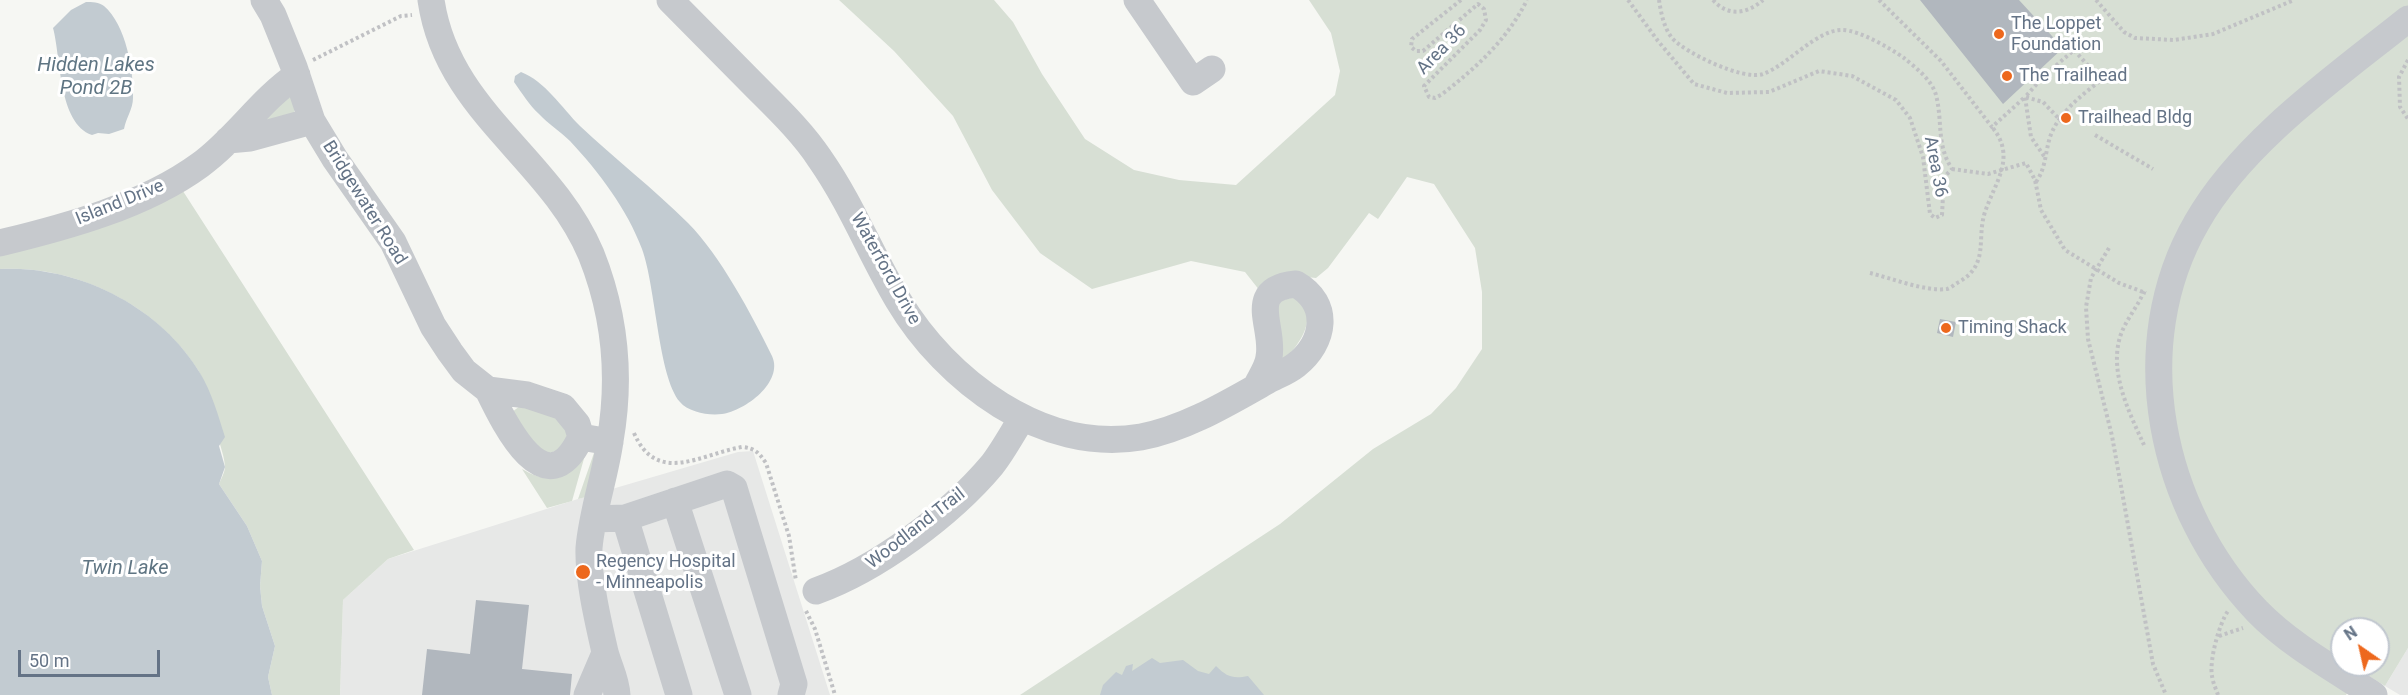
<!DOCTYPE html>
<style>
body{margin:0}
#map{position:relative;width:2408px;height:695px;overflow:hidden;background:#f6f7f3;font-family:Roboto,sans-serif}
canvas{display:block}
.north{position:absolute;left:2330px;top:617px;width:60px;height:60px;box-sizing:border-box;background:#fff;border:2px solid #c1c7cf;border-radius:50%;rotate:326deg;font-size:16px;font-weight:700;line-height:24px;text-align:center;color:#647386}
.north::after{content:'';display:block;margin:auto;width:21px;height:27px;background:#ed681d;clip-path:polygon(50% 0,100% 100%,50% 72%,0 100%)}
.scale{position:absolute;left:18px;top:650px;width:142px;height:27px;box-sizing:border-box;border:3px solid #647386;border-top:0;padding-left:8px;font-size:18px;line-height:21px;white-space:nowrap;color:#647386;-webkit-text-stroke:4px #fff;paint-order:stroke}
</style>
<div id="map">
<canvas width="2408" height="695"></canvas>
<div class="north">N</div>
<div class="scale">50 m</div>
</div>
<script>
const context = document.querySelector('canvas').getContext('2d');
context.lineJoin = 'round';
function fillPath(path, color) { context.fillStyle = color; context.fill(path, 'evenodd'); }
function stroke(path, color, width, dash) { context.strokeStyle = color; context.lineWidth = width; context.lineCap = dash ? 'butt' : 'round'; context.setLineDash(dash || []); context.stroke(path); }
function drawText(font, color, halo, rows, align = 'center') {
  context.font = font + ' Roboto,sans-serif'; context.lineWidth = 6; context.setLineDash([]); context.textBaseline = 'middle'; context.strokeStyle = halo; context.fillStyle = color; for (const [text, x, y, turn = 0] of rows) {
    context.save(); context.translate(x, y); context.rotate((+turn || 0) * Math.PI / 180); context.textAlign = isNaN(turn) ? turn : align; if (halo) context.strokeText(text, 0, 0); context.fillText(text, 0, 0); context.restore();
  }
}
fillPath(new Path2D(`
 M753 451 830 695H340L343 600 388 559 578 499 738 452Z
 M2408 648V695H2400L2385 686Z`), '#e7e8e7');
fillPath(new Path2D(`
 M839 0H994L1013 22 1042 74 1085 139 1134 170 1179 180 1236 185 1335 95 1340 71 1331 33 1309 0H2408V648L2385 686 2361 671 2346 695H1020L1280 524 1373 449 1431 414 1456 388 1482 349V292L1475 248 1434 184 1407 177 1378 219 1369 213 1328 268 1316 278 1306 277 1260 291 1245 272 1191 261 1092 289 1040 253 992 190 953 116 894 51ZM2342 629H2378V665H2342Z
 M286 96 291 98 295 108 294 114 250 127Z
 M181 188 414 550 388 559 343 600 340 695H272L268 677 275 646 262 606 260 586 262 561 247 526 219 484C221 479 225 472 225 467 225 455 215 431 212 418 208 404 206 383 198 370 157 305 76 265 0 269V252Z
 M1294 297C1323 315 1298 346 1282 363L1277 310 1279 301Z
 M520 406 558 418 568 432 564 449 541 455 512 412Z
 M595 450H597L586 497 578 499Z
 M585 455 572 501 547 508 522 469C549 485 567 479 585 455Z`), '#d7dfd4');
fillPath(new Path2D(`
 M86 2C92 2 99 2 104 6 126 25 134 71 133 98 133 109 126 118 124 129L109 134 98 133 92 135C58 123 61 57 53 28L71 10Z
 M521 72C545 81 562 108 580 126 615 159 654 189 688 223 720 255 752 315 772 356 784 382 745 411 722 414 709 416 688 412 680 402 658 376 656 287 642 249 627 209 599 172 570 141 560 131 548 124 539 114 529 105 522 93 514 82L515 76Z
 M0 269C77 265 160 306 200 373 212 393 218 415 225 437L219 446 225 467 219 484 247 526 262 561 260 586 262 606 275 646 268 677 272 695H0Z
 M1152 658 1160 663 1183 660 1198 671 1209 674 1216 666C1227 677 1233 679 1248 676L1264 695H1100L1103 685 1116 672 1122 675 1126 666 1133 664 1132 671Z`), '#c2cbd1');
fillPath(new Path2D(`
 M1920 0H2019L2063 48 2003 104Z
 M1940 319 1956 322 1953 337 1937 333Z
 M476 600 529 605 522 669 572 674 570 695H422L427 649 470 654Z`), '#b1b7be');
stroke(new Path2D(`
 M1461 0 1412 39 1411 47 1416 51H1423L1478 4 1484 9 1486 20 1480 30 1424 86 1429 97 1435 98 1441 95C1476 68 1507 40 1527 0
 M1628 0 1658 41 1694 84 1727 93 1769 92 1819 71 1852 76 1896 100 1910 118 1923 157 1930 214 1935 218 1942 215 1944 177 1952 169C1936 144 1943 123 1936 95 1932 80 1915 67 1904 58 1890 48 1859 30 1842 30 1816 30 1788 65 1763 74 1744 81 1685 53 1672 38 1664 28 1661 13 1659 0
 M1713 0C1728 17 1747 14 1763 0
 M1879 0 1941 61 1992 127 2025 97 2043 102 2062 122
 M2096 0 2124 32 2135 38 2174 40 2213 34 2294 0
 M313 60 401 16 412 15
 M2408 60 2399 77 2400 107 2408 119
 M2095 135 2153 169
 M1952 169 1988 174 2026 163 2035 180 2041 210 2065 250 2119 283 2146 293
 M2036 182C2046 168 2045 153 2050 137 2059 112 2081 96 2101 80L2074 50 2045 75 2025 97 2031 137 2046 159
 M2109 248 2091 278 2086 307 2088 339 2112 436 2153 664 2166 695
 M1870 273C1891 278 1926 292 1947 289 1951 288 1955 284 1959 282 1990 264 1976 239 1985 212 1995 182 2017 157 1992 127
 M634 433C657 486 701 454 742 447 755 448 759 453 766 463L789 536 796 581
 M2144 445C2129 412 2108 371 2121 334 2127 318 2139 305 2145 289
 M806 611 815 629 835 695
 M2219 636 2243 628
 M2218 695C2216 689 2213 683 2212 676 2209 661 2219 624 2228 611`), '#c0c1c4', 4, [3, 3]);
stroke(new Path2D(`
 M264 0 273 15 294 67 312 121 335 159 393 242 433 326 450 352 464 371 488 390 527 395 563 407 577 424 581 437 610 442
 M431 0C447 111 550 157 591 254 615 314 621 378 610 441 605 477 592 512 589 548 588 579 598 621 605 652 609 667 616 679 617 695
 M670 0C699 29 728 59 757 88 779 110 803 133 820 159 852 205 870 253 898 300 946 381 1043 454 1141 437 1185 429 1228 403 1267 381 1276 376 1287 372 1296 365 1325 342 1331 304 1296 284 1244 289 1275 327 1269 357 1268 367 1260 378 1256 387
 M1137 0 1193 82 1212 69
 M228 140 250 138 312 121
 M0 243C66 227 144 206 200 165 236 139 260 100 297 75
 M488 390C505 425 546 510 581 437
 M675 501 738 695
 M625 518 679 695
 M594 519 625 518 727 484 734 488 794 684 791 695
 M816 591C877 569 950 515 992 465 1003 451 1012 434 1022 418
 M587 695 605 653
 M2374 695C2334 669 2290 645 2257 611 2160 510 2125 346 2197 222 2243 141 2337 76 2408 19`), '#c6c9cd', 27);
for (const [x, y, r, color] of [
 [1999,34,6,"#ed681d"],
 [2007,76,6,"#ed681d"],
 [2066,118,6,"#ed681d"],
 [1946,328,6,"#ed681d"],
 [583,572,8,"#ed681d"]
]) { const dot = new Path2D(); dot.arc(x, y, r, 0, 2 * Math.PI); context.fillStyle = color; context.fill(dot); stroke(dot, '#fff', 2); }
drawText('18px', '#647386', '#fff', [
 ["The Loppet",2011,24],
 ["Foundation",2011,45],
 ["The Trailhead",2019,76],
 ["Trailhead Bldg",2078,118],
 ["Timing Shack",1958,328],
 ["Regency Hospital",596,562],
 ["- Minneapolis",596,583]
], 'left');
drawText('18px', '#647386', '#fff', [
 ["Area 36",1442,50,-46],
 ["Area 36",1935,167,79],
 ["Island Drive",120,203,-22],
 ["Bridgewater Road",364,203,58],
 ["Waterford Drive",885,269,61],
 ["Woodland Trail",916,529,-38]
]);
drawText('italic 20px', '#5f7583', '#fff', [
 ["Hidden Lakes",96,66],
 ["Pond 2B",96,89],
 ["Twin Lake",125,569]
]);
</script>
